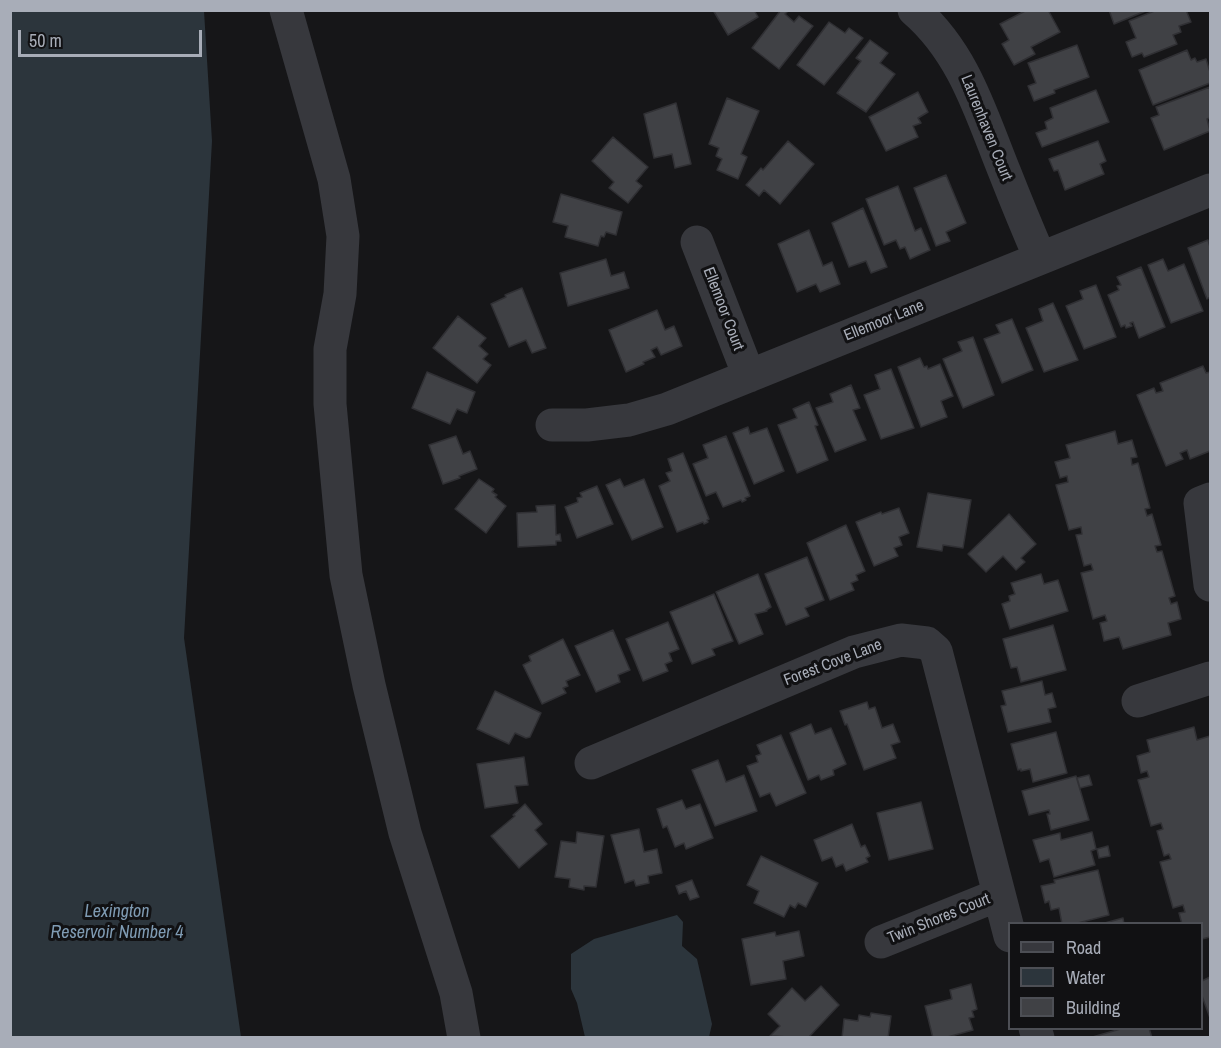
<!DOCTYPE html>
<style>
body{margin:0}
#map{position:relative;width:1221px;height:1048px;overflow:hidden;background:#161618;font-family:"Archivo Narrow",sans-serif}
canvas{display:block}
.frame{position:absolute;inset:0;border:12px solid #a8adb8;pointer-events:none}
.legend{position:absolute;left:1008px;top:922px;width:195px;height:108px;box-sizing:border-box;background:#111113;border:2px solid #4d4f55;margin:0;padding:8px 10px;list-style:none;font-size:18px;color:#a8adb8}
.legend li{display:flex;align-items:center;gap:12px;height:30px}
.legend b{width:30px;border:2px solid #4d4f55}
.scale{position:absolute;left:18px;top:30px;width:184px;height:27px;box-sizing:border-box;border:3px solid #a8adb8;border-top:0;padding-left:8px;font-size:18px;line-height:21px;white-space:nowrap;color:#a8adb8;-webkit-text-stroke:4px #111113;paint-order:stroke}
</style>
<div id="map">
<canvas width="1221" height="1048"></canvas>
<div class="frame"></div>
<ul class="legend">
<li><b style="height:8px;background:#37383d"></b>Road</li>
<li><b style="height:16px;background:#2c353c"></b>Water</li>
<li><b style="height:16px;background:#404145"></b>Building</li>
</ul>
<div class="scale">50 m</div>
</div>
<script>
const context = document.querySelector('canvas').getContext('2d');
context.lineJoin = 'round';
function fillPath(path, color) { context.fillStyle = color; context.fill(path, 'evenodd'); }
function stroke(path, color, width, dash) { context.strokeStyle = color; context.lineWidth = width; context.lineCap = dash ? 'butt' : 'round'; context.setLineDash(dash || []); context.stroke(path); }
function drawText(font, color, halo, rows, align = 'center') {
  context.font = font + ' "Archivo Narrow",sans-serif'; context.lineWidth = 6; context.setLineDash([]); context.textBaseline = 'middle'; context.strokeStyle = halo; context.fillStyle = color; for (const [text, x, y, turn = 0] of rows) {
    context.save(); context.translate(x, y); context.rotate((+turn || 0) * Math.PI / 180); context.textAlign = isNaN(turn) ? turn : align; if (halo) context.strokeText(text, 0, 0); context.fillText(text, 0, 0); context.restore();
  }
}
fillPath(new Path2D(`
 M10 11H204L212 141 184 638 241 1037H11Z
 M677 915 683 922 682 946 697 959 712 1024 709 1037H585L577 1003 571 989V954L594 939Z`), '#2c353c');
const building = new Path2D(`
 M713 10H754L758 17 728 35Z
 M781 10H784L787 12 785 14 794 22 799 16 813 26 779 69 752 48Z
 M1027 10H1048L1060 32 1031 47 1035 54 1014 65 1002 44 1009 40 1000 24Z
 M1109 10H1148L1114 24Z
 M1157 10H1186L1191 22 1179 26 1181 32 1173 35 1177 44 1144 57 1142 53 1132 57 1126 42 1136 38 1129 21Z
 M829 22 845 33 849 28 863 38 824 85 797 65Z
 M870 40 888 53 880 63 895 74 866 112 837 93 861 61 856 58Z
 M1077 45 1089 77 1054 90 1055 93 1034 101 1028 86 1036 83 1028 63Z
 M1187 50 1191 60 1195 58 1197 62 1206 59 1210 72V83L1153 105 1139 70Z
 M1210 87V118L1207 119 1210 131 1164 150 1151 118 1159 115 1156 107Z
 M1096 90 1109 122 1042 147 1036 133 1047 129 1045 122 1053 118 1050 108Z
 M918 92 928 112 918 118 921 123 913 126 918 137 886 151 869 117Z
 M727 98 759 111 741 154 747 157 738 179 717 170 722 159 716 156 719 148 709 144Z
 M676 103 691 164 675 168 672 154 654 158 644 114Z
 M613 137 648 167 636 181 642 186 628 203 609 188 614 182 592 161Z
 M788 141 814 164 780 204 764 190 759 196 746 185 761 168 763 170Z
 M1098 141 1106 161 1100 164 1104 174 1065 190 1058 170 1054 171 1049 159Z
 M946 175 966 223 946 232 950 241 936 246 914 188Z
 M898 186 915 231 921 228 930 250 910 259 905 247 900 249 896 240 884 245 866 199Z
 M561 194 622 212 616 235 606 232 604 237 601 236 598 246 565 237 568 226 553 222Z
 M863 208 887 267 871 273 866 261 849 267 832 223Z
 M809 230 823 266 832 262 840 284 820 292 816 284 797 292 778 244Z
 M1208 240 1210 247V297L1207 299 1188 248Z
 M606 259 611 276 624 272 629 288 568 306 560 273Z
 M1163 259 1168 271 1184 264 1203 311 1171 323 1148 265Z
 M1141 267 1165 327 1139 338 1133 322 1130 323 1132 326 1126 328 1125 325 1121 327 1108 295 1119 290 1117 286 1121 285 1117 277Z
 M1096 285 1116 337 1084 349 1066 306 1083 299 1080 291Z
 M522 288 546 348 532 353 526 340 509 347 491 304 506 297 505 295Z
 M1053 303 1078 360 1044 372 1026 328 1043 321 1039 309Z
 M657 310 665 330 674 326 682 346 661 355 657 347 651 350 655 357 643 362 644 364 626 372 609 330Z
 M458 316 486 338 479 346 488 354 483 359 491 365 477 383 433 348Z
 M1012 319 1033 370 1002 383 984 339 1000 333 996 325Z
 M973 337 994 395 963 408 943 359 962 351 958 342Z
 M920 358 924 367 927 366 928 369 940 364 953 396 941 401 947 417 921 427 898 367Z
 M1203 366 1206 373 1210 372V451L1190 459 1187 450 1180 453 1183 459 1166 466 1137 395 1154 388 1156 393 1163 391 1160 383Z
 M891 369 914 428 881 439 864 395 880 389 875 375Z
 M427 372 475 392 467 413 457 409 450 424 412 408Z
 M851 385 860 408 853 410 866 440 835 452 816 408 833 402 830 394Z
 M809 402 818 425 815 426 828 460 797 473 778 425 797 418 793 409Z
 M748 427 750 434 767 428 784 471 754 484 733 433Z
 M1115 431 1118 444 1132 440 1137 457 1131 458 1132 465 1138 463 1150 508 1145 509 1147 516 1152 514 1161 545 1155 546 1157 552 1162 551 1175 596 1169 598 1171 604 1177 602 1181 619 1168 623 1171 635 1123 649 1119 637 1104 641 1100 623 1107 621 1105 615 1093 619 1081 573 1093 570 1091 564 1084 566 1076 535 1082 534 1081 527 1069 530 1056 485 1068 482 1067 476 1060 478 1055 462 1070 458 1066 445Z
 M456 436 463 454 470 451 477 469 459 476 460 478 443 484 429 445Z
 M726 436 750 496 745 498 746 500 742 502 741 500 723 507 716 492 706 496 693 464 708 458 703 445Z
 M683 453 709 519 707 520 708 522 704 524 703 522 677 532 659 486 670 481 666 473 672 471 668 459Z
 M479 479 494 489 492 492 497 495 495 497 506 506 486 533 455 509Z
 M620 479 624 487 644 479 663 527 632 540 606 485Z
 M597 486 613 524 577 538 565 507 578 502 577 498 582 497 580 493Z
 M928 493 971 500 963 548 943 545 942 551 917 547Z
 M555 505 556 535 560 534 561 541H556V545L518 547 517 513 537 512 536 506Z
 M899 508 909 533 899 537 902 545 894 548 898 556 874 566 856 522 881 512 882 514Z
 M1009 514 1036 544 1021 558 1025 562 1016 570 1003 556 986 572 968 554Z
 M846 525 865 571 856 575 858 580 851 583 854 590 830 600 807 543Z
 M807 557 824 600 805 608 809 616 786 625 765 574Z
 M758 574 771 607 766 610 767 611 755 614 763 634 739 644 716 592Z
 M1041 574 1044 584 1058 580 1068 611 1010 629 1002 604 1010 601 1009 596 1015 594 1011 583Z
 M714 594 733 641 712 649 715 655 692 664 670 612Z
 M668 622 679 649 669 653 672 661 665 664 668 671 643 681 626 639Z
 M1053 625 1066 670 1021 682 1017 667 1011 668 1003 639Z
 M613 630 630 670 618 675 620 682 596 692 575 646Z
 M563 639 580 675 566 681 568 686 563 688 566 693 542 704 523 665 531 661 529 656Z
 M1042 681 1045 695 1052 693 1056 707 1048 709 1051 722 1008 732 1001 706 1006 705 1002 691Z
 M495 691 541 713 530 737 526 738 515 733 509 744 477 729Z
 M867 702 869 709 875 707 882 728 893 724 900 742 891 745 896 758 864 770 847 724 845 725 840 711Z
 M811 724 815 734 831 728 846 764 833 770 834 775 821 780 819 775 808 780 790 733Z
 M1194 727 1197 740 1210 736V937L1202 939V924H1182L1179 913 1185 912 1183 905 1173 908 1160 862 1171 859 1169 854 1164 856 1157 831 1163 829 1161 823 1151 826 1138 780 1149 777 1147 771 1141 773 1137 756 1150 752 1147 740Z
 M1056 732 1067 773 1033 782 1030 769 1021 771V769L1018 770 1011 744Z
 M781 735 806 793 776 806 770 793 760 797 747 766 758 762 756 756 761 754 757 745Z
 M524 757 528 785 515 786 518 803 485 808 477 764Z
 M718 760 726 782 744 775 757 811 715 826 692 770Z
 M1089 775 1092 785 1080 788 1077 778Z
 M1076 776 1089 820 1051 830 1047 814H1050L1049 810 1029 815 1022 791Z
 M682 800 686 809 700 804 713 838 686 849 684 843 675 847 667 826 663 828 657 809Z
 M921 802 933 849 889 860 877 813Z
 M525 804 542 824 535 830 547 844 519 868 491 836 515 816 513 815Z
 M852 824 861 847 865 845 870 856 866 858 868 862 846 871 843 864 836 867 832 857 822 861 814 840Z
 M639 829 644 852 657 849 662 873 648 876 649 883 636 886 634 880 625 883 611 835Z
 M577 832 604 836 596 887 584 886V890L569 887 570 879 555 877 561 841 576 843Z
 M1092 832 1096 849 1091 851 1095 865 1054 877 1049 859 1040 862 1033 840 1060 833 1061 840Z
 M1108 846 1110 856 1099 858 1097 849Z
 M761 856 818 883 806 907 798 903 795 908 790 905 784 917 754 903 759 891 747 885Z
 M1098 870 1109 915 1074 924H1062L1059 908 1051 910 1049 901 1045 903 1041 886 1055 883 1054 880Z
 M692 880 699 897 690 900 686 891 679 894 676 886Z
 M1123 918 1124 924H1101Z
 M799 931 804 956 783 961 786 979 751 985 742 939 775 932 776 936Z
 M1210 977V1018L1202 996V981Z
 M971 984 977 1009 972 1011 974 1017 969 1018 973 1030 944 1038H933L925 1006 952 999 950 990Z
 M821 986 839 1005 808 1038 770 1036 780 1026 768 1014 792 988 805 1001Z
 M871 1013 891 1016 888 1038H842L844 1019 858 1021 859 1015 870 1017Z
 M1124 1028H1149L1152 1038H1089Z`);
fillPath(building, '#404145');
stroke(building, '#303034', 1.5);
stroke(new Path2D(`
 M286 10 334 179 343 236 340 294 330 349V404L346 575 369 685 405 833 456 993 464 1038
 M914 10C964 53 981 114 1005 173 1016 201 1028 230 1040 258
 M697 242 749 376
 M552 425H587L629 420 667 409 1210 190
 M1210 499 1200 503 1210 585
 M1138 701 1210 678
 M591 763 854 652 901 640 927 643 936 651 1010 936
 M881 942 998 895
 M1035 1028 1038 1038`), '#37383d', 33);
drawText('16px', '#a8adb8', '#111113', [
 ["Laurenhaven Court",986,128,68],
 ["Ellemoor Court",723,309,69],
 ["Ellemoor Lane",884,321,-22],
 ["Forest Cove Lane",833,663,-21],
 ["Twin Shores Court",939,919,-22]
]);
drawText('italic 18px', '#7f9bb3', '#111113', [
 ["Lexington",117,912],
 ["Reservoir Number 4",117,933]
]);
</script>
